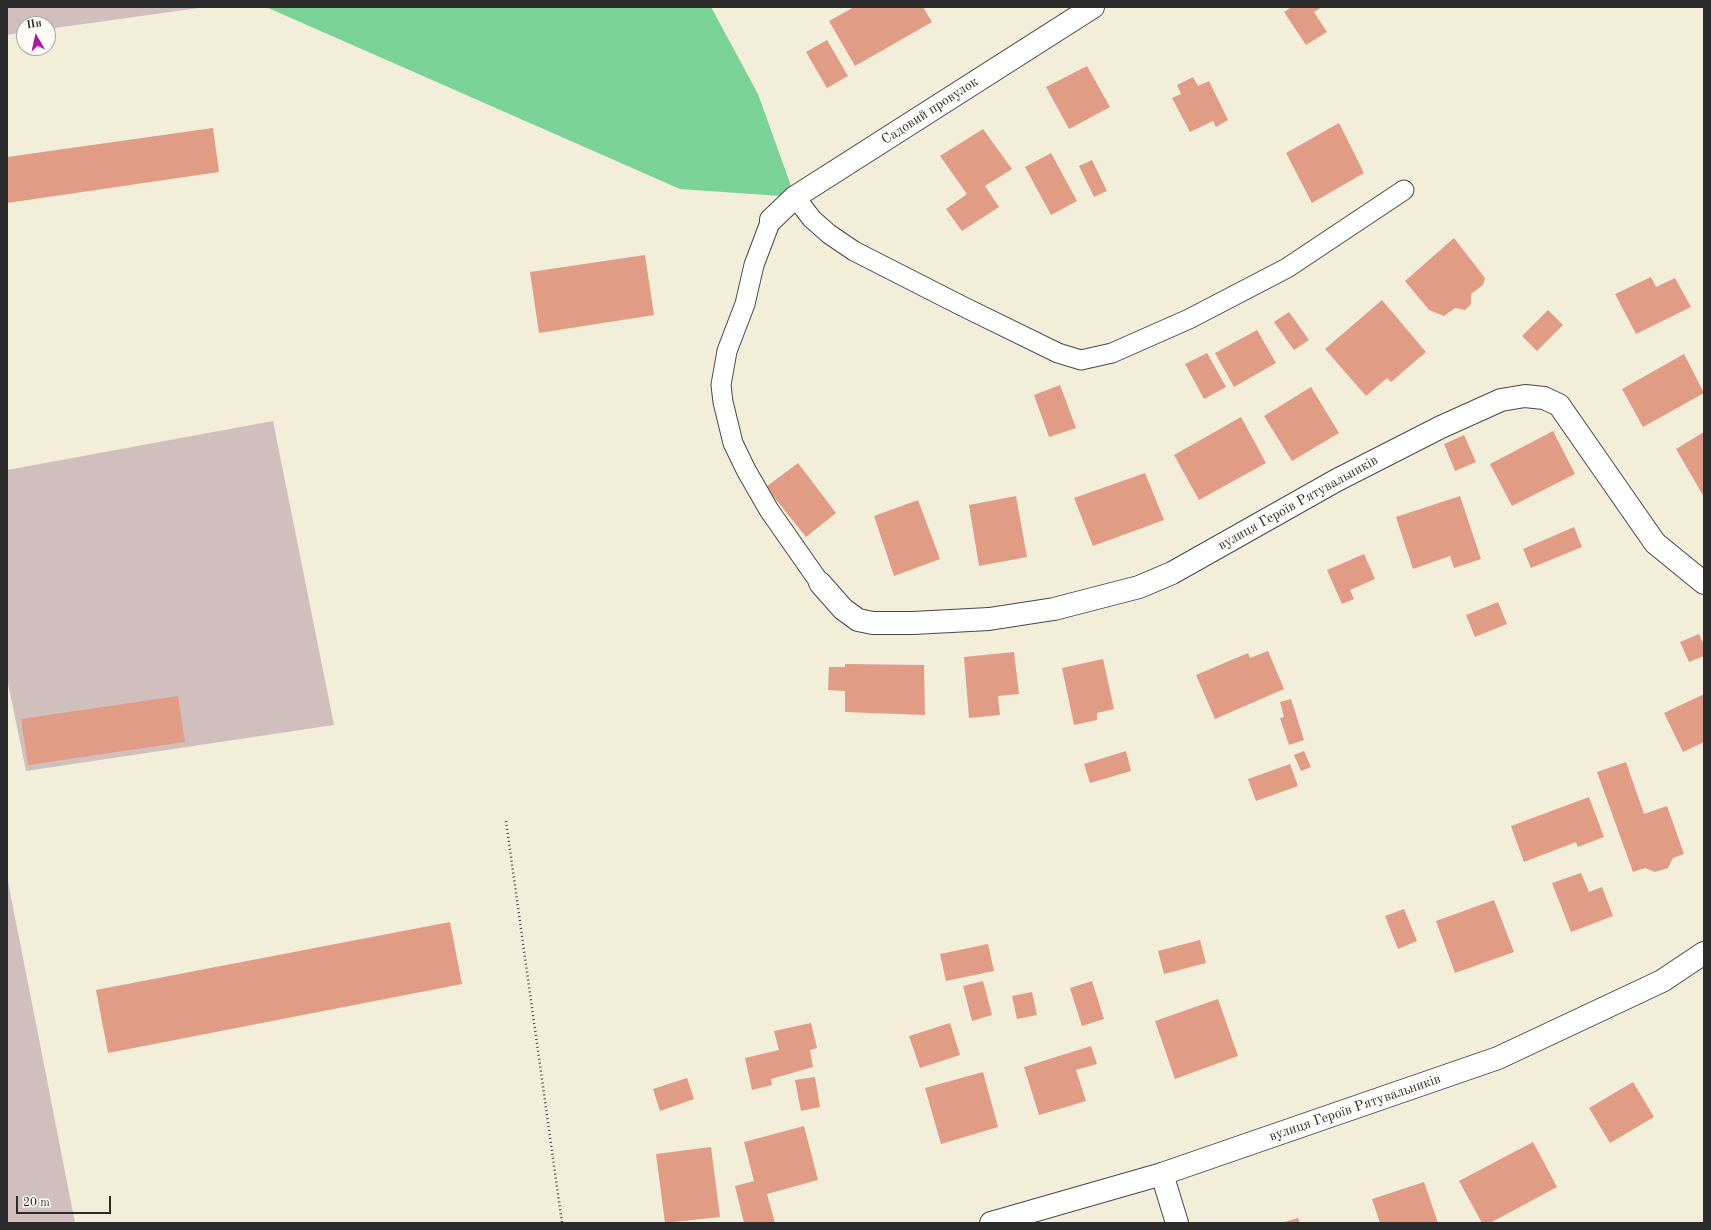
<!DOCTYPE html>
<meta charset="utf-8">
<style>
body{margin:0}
#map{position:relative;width:1711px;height:1230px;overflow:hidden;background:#f2eeda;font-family:"Old Standard TT",serif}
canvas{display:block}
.frame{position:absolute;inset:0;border:8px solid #2b2b2b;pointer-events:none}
.north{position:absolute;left:16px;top:16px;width:40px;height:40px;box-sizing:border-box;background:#fdfcf7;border:1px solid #a9a8a5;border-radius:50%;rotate:351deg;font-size:11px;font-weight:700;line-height:16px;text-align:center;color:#2b2b2b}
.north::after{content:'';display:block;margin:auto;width:14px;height:18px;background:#b5179e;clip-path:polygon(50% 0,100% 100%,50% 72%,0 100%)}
.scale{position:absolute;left:16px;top:1196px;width:95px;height:18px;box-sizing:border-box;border:2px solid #2b2b2b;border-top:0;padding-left:5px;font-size:12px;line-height:14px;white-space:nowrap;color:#2b2b2b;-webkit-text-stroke:3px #fdfcf7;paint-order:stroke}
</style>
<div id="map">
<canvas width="1711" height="1230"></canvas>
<div class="frame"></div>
<div class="north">Пн</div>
<div class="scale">20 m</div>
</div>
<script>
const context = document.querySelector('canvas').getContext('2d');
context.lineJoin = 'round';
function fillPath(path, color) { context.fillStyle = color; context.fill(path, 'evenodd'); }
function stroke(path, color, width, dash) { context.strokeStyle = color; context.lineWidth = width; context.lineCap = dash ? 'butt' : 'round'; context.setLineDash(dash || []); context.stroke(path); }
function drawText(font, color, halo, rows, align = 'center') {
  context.font = font + ' "Old Standard TT",serif'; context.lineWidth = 3.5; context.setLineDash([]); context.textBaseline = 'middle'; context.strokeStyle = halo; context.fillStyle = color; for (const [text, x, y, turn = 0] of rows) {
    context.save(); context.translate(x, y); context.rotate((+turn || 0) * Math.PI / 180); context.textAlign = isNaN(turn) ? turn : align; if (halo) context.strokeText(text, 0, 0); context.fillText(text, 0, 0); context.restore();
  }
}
fillPath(new Path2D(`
 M7 7H206L48 29V24H24V32L7 35Z
 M273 421 334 725 26 771 7 678V470Z
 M7 877 39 1039 75 1223H7Z`), '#d1bfbe');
fillPath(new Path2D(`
 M266 7H711L758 94 795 197 680 189Z`), '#7ad297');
fillPath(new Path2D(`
 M854 7H923L932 22 855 66 829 21Z
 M1292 7H1322L1314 12 1327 32 1306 45 1284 12Z
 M827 40 848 76 827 88 806 52Z
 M1087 66 1110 107 1069 129 1046 87Z
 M1193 77 1198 86 1209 81 1228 120 1216 127 1213 121 1190 132 1172 98 1181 94 1177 85Z
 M1339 123 1364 173 1312 203 1286 153Z
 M213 128 219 172 7 203V157Z
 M983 129 1012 169 985 186 999 207 962 231 946 209 967 194 940 156Z
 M1051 153 1077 201 1051 215 1025 167Z
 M1092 160 1107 191 1094 197 1079 166Z
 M1454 238 1485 278 1483 285 1471 294V304L1465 310 1455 308 1444 316 1429 310 1405 281Z
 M645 255 654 315 539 333 530 272Z
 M1651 277 1656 287 1675 278 1691 307 1636 334 1615 294Z
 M1382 300 1426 352 1391 382 1387 378 1366 396 1325 349Z
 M1548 310 1563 325 1537 351 1522 336Z
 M1289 312 1309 340 1294 350 1274 322Z
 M1257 330 1276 363 1234 387 1215 353Z
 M1207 353 1226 387 1204 399 1185 364Z
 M1684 354 1704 393 1643 427 1622 389Z
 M1060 385 1076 428 1049 437 1034 395Z
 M1311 387 1339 433 1292 461 1264 416Z
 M1241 417 1266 463 1199 500 1174 455Z
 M1553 431 1575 474 1512 506 1490 464Z
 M1704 432V497L1676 449Z
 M1464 435 1476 462 1455 471 1444 444Z
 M798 463 836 513 806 537 766 487Z
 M1145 473 1164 520 1093 546 1074 498Z
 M1016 496 1027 557 979 566 969 505Z
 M1460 496 1481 559 1454 568 1450 556 1413 569 1396 517Z
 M918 500 940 559 894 576 874 516Z
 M1574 527 1582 547 1531 568 1523 549Z
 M1364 554 1375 579 1350 590 1354 599 1342 604 1327 570Z
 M1498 602 1507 624 1475 637 1466 615Z
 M1699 634 1704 645V656L1689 662 1680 642Z
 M1268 651 1284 689 1215 719 1196 675 1248 653 1250 658Z
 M1014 652 1019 694 998 696 1000 715 969 718 964 657Z
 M1103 659 1114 709 1097 713V720L1074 725 1062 668Z
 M845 664 924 665 925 715 845 712V691L828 690 829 667H845Z
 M1704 694V742L1683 752 1664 713Z
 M178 696 185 742 28 765 21 719Z
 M1291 699 1304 740 1289 745 1280 718 1284 717 1280 702Z
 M1126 751 1131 771 1090 783 1084 764Z
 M1304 751 1311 767 1301 771 1294 755Z
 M1626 762 1644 814 1667 806 1684 854 1673 858 1668 868 1655 872 1645 868 1633 872 1597 772Z
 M1290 764 1298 786 1256 801 1248 779Z
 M1589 797 1604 837 1578 847 1576 842 1524 862 1511 826Z
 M1581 873 1589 892 1602 887 1613 916 1571 932 1552 883Z
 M1494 900 1514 952 1455 973 1436 921Z
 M1404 909 1417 941 1398 949 1385 916Z
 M450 922 462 984 108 1053 96 990Z
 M1200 940 1206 963 1164 974 1158 951Z
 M988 944 994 971 946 981 940 954Z
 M983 981 992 1015 972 1021 963 986Z
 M1092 981 1104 1019 1082 1026 1070 988Z
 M1032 992 1037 1015 1017 1019 1012 996Z
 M1218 999 1238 1056 1175 1079 1155 1021Z
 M811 1023 817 1048 810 1050 813 1067 771 1079 772 1085 752 1090 745 1058 779 1050 774 1031Z
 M950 1023 960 1055 920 1068 909 1036Z
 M1091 1046 1097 1064 1076 1070 1086 1101 1039 1115 1024 1067Z
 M983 1072 998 1127 941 1144 925 1088Z
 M815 1077 820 1107 801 1111 795 1080Z
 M687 1078 694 1099 660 1111 653 1089Z
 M1633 1082 1654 1117 1610 1143 1589 1108Z
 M804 1126 818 1180 767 1194 775 1223H744L735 1186 754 1181 744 1142Z
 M1533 1142 1557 1187 1490 1223H1482L1459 1181Z
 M711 1147 720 1217 665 1223 656 1154Z
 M1424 1182 1438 1223H1380L1372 1199Z
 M1298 1218 1300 1223H1281Z`), '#e19c86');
const service = new Path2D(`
 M795 197 812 219 829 234 854 251 962 306 1058 353 1081 360 1112 353 1189 319 1287 268 1404 190
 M771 220 754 265 745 304 727 351 721 385 723 402 733 443 746 470 769 510 820 583`);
const minor = new Path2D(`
 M771 220 795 197 1093 7
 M820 583 843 609 858 620 873 623H913L989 619 1054 609 1139 587 1172 573 1337 480 1441 427 1501 400 1525 396 1544 398 1559 405 1655 543 1704 583
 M1162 1174 1177 1223`);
const tertiary = new Path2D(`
 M991 1223 1162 1174 1498 1058 1662 981 1704 953`);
stroke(service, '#494845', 21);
stroke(minor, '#494845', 24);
stroke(tertiary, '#494845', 24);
stroke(new Path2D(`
 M506 821 562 1223`), '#494845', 2.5, [1, 3]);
stroke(service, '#fff', 19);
stroke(minor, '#fff', 22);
stroke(tertiary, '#fff', 22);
drawText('14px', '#2b2b2b', '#fdfcf7', [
 ["Садовий провулок",930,111,-33],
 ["вулиця Героїв Рятувальників",1298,503,-29],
 ["вулиця Героїв Рятувальників",1355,1108,-19]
]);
</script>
